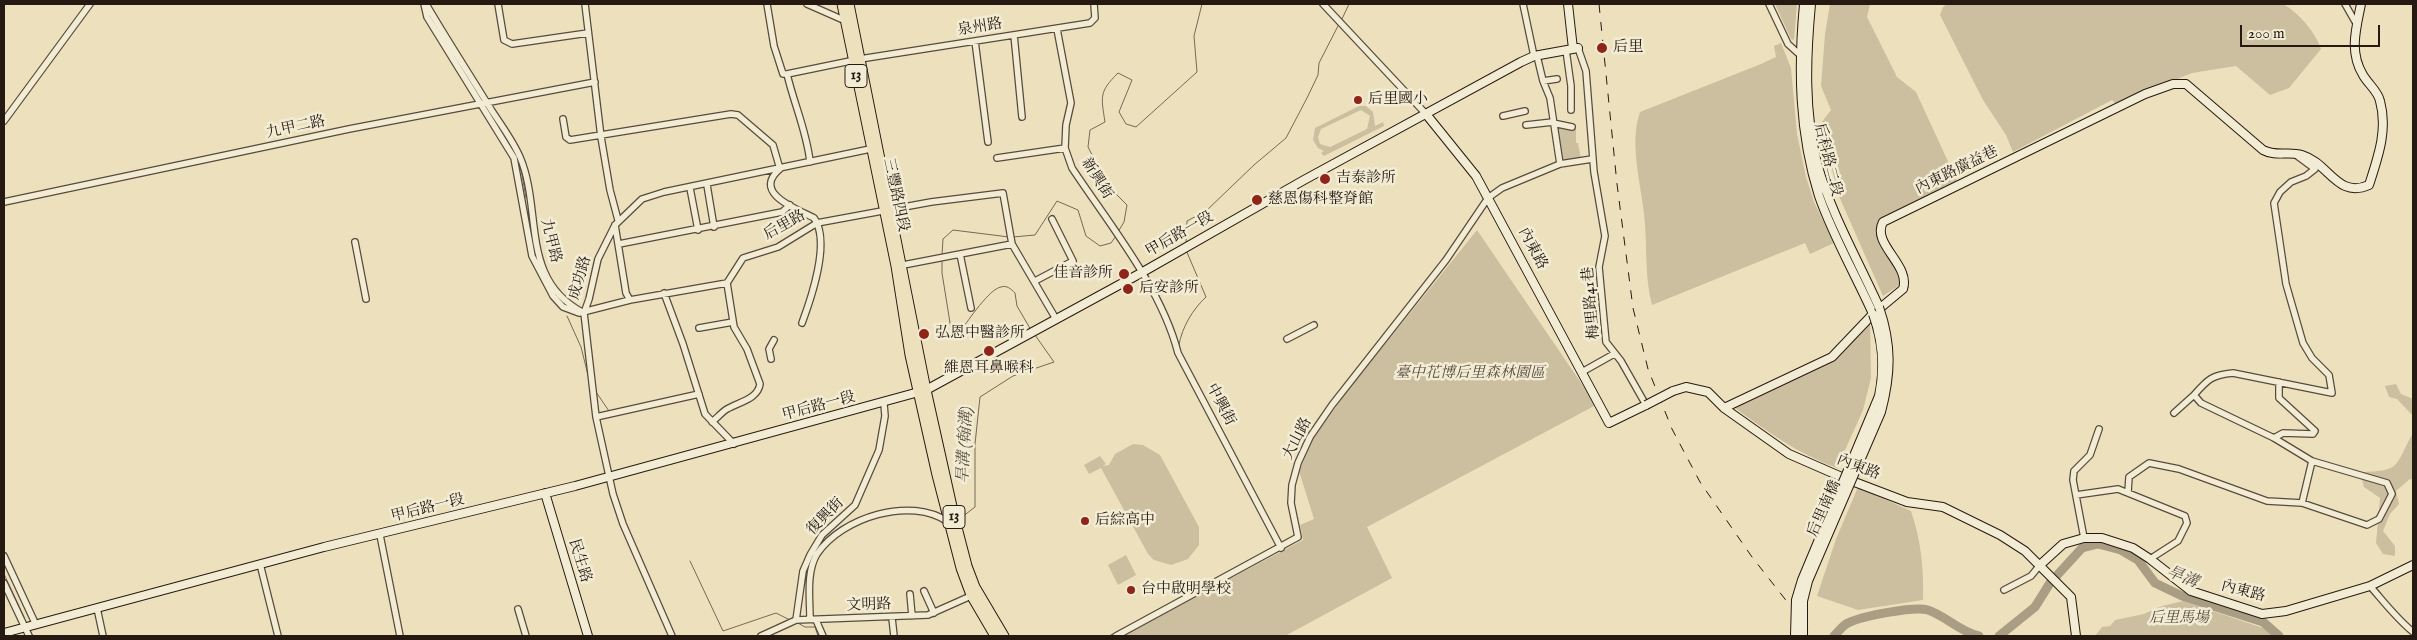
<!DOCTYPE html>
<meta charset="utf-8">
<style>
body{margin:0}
#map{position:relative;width:2417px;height:640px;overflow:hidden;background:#ede1bd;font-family:"IM FELL English",serif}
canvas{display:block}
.frame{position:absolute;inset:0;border:5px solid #261912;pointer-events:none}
.scale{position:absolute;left:2240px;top:25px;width:140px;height:22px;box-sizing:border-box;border:2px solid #261912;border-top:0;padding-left:6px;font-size:15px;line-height:18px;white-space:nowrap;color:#261912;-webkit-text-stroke:4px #f3ecd4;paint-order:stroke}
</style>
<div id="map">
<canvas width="2417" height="640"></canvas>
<div class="frame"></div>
<div class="scale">200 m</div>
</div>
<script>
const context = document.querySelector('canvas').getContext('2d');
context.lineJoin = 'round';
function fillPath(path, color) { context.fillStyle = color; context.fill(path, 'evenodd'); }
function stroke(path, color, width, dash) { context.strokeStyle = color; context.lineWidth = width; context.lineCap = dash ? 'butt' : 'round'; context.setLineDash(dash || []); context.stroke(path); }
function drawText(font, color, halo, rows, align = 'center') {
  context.font = font + ' "IM FELL English","Noto Serif TC",serif'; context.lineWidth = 5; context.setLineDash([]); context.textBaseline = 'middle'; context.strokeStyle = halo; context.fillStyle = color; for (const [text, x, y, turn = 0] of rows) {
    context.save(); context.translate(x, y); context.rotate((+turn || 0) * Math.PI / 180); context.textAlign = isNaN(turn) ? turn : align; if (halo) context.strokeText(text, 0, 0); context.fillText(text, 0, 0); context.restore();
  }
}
fillPath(new Path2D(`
 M1775 4H1797L1794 40 1791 39Z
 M1830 4H1870L1867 17 1897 77 1916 92 1957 181 1881 218 1878 226 1901 276V284L1883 296 1838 194 1821 123 1831 110 1821 86 1825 34Z
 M1947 4H2283C2298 12 2316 33 2321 49L2289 88 2270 95 2236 66 2192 73 2116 104 2112 100 2013 152 2006 135 1983 100 1940 15 1943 7Z
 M1781 43 1791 68 1797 134 1806 177 1814 202 1834 243 1810 254 1805 243 1652 305C1645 278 1647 253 1645 225 1643 189 1628 146 1640 112L1761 64 1776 57 1774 46Z
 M1359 106H1366L1373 112 1375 126 1383 122 1384 126 1324 156 1321 153 1324 151 1318 148 1313 140 1315 128ZM1361 110 1370 116 1367 129 1330 147 1320 144 1318 137 1321 129Z
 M1556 127 1576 128V143H1578L1581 159 1561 161Z
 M1477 230 1596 405 1367 527 1392 578 1285 636H1122L1303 540 1300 525 1314 519 1299 471 1314 438 1348 390Z
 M1870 321 1871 378 1863 410 1837 468C1798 454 1768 432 1735 408L1834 359Z
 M2396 384 2401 394 2413 399V416L2397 399 2389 397 2385 386Z
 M2413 433V480L2410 479 2396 491 2399 504 2390 514 2383 531 2395 546V556L2383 554 2376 543 2380 498 2364 487 2360 472C2403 471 2394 466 2413 433Z
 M1133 444 1143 445 1160 455 1199 527V545L1188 559 1171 565 1154 560 1148 554 1101 468 1089 474 1084 465 1100 456 1106 464 1103 466 1109 465 1115 454Z
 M1858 487 1911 511C1921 540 1924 569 1923 600L1858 610 1817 596 1836 539Z
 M1126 555 1136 575 1118 585 1108 565Z
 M2183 601 2263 628 2273 636H2095L2102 627 2110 626 2115 620 2144 614 2162 606Z`), '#cbbfa0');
stroke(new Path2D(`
 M1342 19 1349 4
 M497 123 515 154
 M521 169 526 198
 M528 215 533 241
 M1118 232 1124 222 1127 205 1108 186 1088 147 1090 130 1105 122C1101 96 1099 92 1118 73L1132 80 1119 112 1126 124 1136 127 1197 72 1194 36 1202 4
 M1013 237 1035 235 1057 201 1078 210 1086 236 1100 246 1111 243 1116 236
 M1186 243 1187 221 1206 211 1254 165 1286 138 1307 98 1318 75 1319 63 1339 24
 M533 245 537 261
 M942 256 943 239 953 230 1009 237
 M942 260V273L951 329 961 330C969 320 989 289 1001 287 1007 285 1011 289 1015 293L1017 306 1031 330
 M567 316 581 347 588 375
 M1179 345C1182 327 1193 309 1206 297L1186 250
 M596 392 609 411
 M958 516 962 517 975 507V444L980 397 1013 376 1054 362 1035 335
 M690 561 723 631 776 613 790 620
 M4 574 24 617
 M796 622 805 627H815L818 636
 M30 631 33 636
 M1109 636 1124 628`), '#756856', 1);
stroke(new Path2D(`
 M1834 636C1838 632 1843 625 1848 623 1862 616 1914 606 1928 610 1946 616 1960 632 1979 636
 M1999 636 2035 607 2050 583 2082 548 2098 544 2121 550 2138 560 2155 583 2182 596 2263 622 2279 636`), '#a99d83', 9);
const street = new Path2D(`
 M424 4 427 17 514 158 532 256 553 296 563 307 579 313 630 300 727 283
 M426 4C447 40 470 75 492 111 502 126 513 141 520 157 543 211 519 280 584 313
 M498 4 504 40 512 44 588 33
 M585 4 601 137 610 190 618 220
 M767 4 774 46 783 74H787C794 104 807 132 810 162
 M807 4 848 22
 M1323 4 1426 114
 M1523 4 1534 56
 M1769 4 1788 44 1799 54
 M2345 4 2357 25
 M1057 29 1071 103 1066 125 1065 148 1072 168C1109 224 1161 287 1178 353L1281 548
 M1014 35 1022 117
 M975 41 988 142
 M1578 48 1586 71 1594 172 1605 236 1599 267 1606 342 1621 361 1646 405
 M1566 50 1571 86V110
 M787 74 860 59 1090 23 1095 18 1094 4
 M1543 81 1557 79
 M1503 116 1525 111
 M563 119 566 137 570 140 731 114 738 115 773 145 780 169C751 193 797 209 814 218 831 241 811 299 802 323
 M4 121 90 4
 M1553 123 1572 127
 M1526 125 1553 122
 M997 158 1065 148
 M1560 164 1592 159
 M707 185 714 227
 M690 188 698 230
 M4 202 349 129 595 82
 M615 225 626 293 630 300
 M355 242 366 299
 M619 244 782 212 790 205
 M960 254 971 308
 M898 266 1012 244
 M1035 281 1073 261 1052 219
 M664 293 683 344 705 414 734 444
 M699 328 733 322
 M1287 339 1314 325
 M771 359 769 349 774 340
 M1582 372 1614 354
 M2174 413 2194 395
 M596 417 699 394
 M712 422C717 418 722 412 727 409 739 402 758 399 760 384L747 349 734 327 727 283 743 258 778 247 817 223 931 202 1003 193 1012 244 1056 319
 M2274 438 2283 433 2313 434 2315 431 2279 398V382
 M2128 492 2129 477 2149 463 2179 469 2267 501 2302 503 2367 525 2379 519 2392 494 2387 483 2312 461 2274 438 2201 403 2194 395C2208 379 2212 375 2233 373L2332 393 2329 375 2312 358 2303 343 2286 284 2274 203 2280 192 2291 182 2306 176 2315 169 2296 155
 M2076 495 2118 489 2185 516 2187 523 2178 541 2150 559
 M2302 503 2312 461
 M380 535 400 636
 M2084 538 2073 480 2074 471 2090 455 2099 429
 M4 556 36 625
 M260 564 278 636
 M4 583 29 636
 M2370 586C2384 602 2396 618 2413 632
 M2004 590 2031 576 2040 565
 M924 591 934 613
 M910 594 912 616
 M97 608 103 636
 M518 609 526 636
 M892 618 894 636
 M810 619C810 599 806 572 817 554 842 517 911 496 948 522
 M796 620 803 571 810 555 822 535 855 505 879 450 885 416 884 404
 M816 620 823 636
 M672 636 623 524 613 494 596 417 584 313 589 299 598 259 615 225 642 199 664 192 875 148
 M761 636 796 620 928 615 973 595
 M1116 636 1298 537 1291 503 1292 485 1298 463 1310 437 1332 405 1446 260 1488 198 1502 188 1560 164 1550 98 1543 81 1537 56`);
const secondary = new Path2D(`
 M1568 4 1573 49
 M1804 4C1798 69 1799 133 1819 196 1832 234 1856 276 1873 314
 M1811 4C1806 57 1804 111 1817 163 1830 212 1859 262 1879 307
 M1426 114 1476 176 1609 423 1646 405
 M1673 391 1686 387 1708 392 1724 408 1789 454 1844 478 1907 502 1943 507 2000 535 2025 551 2071 597 2076 636
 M1724 408 1832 357 1873 314 1903 289C1911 265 1871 244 1883 222L2145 94 2173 84H2186L2263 150C2276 157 2288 151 2302 155 2329 163 2337 199 2369 185 2378 157 2388 130 2380 101 2378 91 2368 84 2363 75 2349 52 2356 29 2361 4
 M545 493 588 636
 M2040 565 2063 544 2084 538H2102L2133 548 2150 559 2191 591 2262 614 2286 611 2370 586 2413 565
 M4 633 324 547 575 486 926 390 1141 273 1304 180 1521 62 1534 56 1578 48`);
const primary = new Path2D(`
 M842 4 896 266 910 355 937 475 961 568 971 595 995 636
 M849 4 926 390 955 520 967 566 975 587 1004 636`);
stroke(street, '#584b3d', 8);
stroke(secondary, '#261912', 10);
stroke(primary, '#261912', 11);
stroke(street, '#f3ecd4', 5.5);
stroke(secondary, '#f3ecd4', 8);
stroke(primary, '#ede1bd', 9);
stroke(new Path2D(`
 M1599 4 1617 184 1633 308 1648 369 1672 429 1700 482 1752 557 1814 636`), '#261912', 1, [9, 9]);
const secondaryBridge = new Path2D(`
 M1646 405 1673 391
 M1795 636 1796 600 1802 580 1879 396C1885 367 1883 342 1873 314
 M1803 636V601L1808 581 1881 412C1891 374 1892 345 1879 307`);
stroke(secondaryBridge, '#261912', 10, []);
stroke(secondaryBridge, '#f3ecd4', 8);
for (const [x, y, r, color] of [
 [1602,48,6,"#8f2418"],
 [1358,100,5,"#8f2418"],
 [1325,179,6,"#8f2418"],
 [1257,200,6,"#8f2418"],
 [1124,274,6,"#8f2418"],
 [1128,289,6,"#8f2418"],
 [924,334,6,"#8f2418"],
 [989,351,6,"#8f2418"],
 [1085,521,5,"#8f2418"],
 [1131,590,5,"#8f2418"]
]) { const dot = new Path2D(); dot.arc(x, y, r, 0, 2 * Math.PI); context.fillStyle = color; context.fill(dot); stroke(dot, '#f3ecd4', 2); }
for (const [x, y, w] of [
 [856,76,22],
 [954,517,22]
]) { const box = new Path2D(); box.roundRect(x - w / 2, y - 11.5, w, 23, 4); context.fillStyle = '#f3ecd4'; context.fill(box); stroke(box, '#261912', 1); }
drawText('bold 14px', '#261912', null, [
 ["13",856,76],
 ["13",954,517]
]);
drawText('15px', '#261912', '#f3ecd4', [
 ["泉州路",980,28,-9],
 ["九甲二路",296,128,-12],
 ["后科路二段",1827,160,76],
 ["內東路廣益巷",1957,171,-26],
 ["新興街",1096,179,58],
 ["三豐路四段",895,195,78],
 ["后里路",785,226,-29],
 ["甲后路一段",1180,235,-30],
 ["九甲路",550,241,76],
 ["內東路",1532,249,62],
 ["成功路",581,278,-74],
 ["梅里路41巷",1592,303,-95],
 ["中興街",1220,405,62],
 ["甲后路一段",819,407,-15],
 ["大山路",1298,439,-63],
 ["內東路",1858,468,21],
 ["甲后路一段",428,509,-14],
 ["后里南橋",1825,509,-66],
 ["復興街",826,517,-46],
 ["民生路",579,561,73],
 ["內東路",2243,592,15],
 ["文明路",869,606,-2]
]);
drawText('15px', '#261912', '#f3ecd4', [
 ["后里",1613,48],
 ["后里國小",1368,100],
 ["吉泰診所",1336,179],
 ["慈恩傷科整脊館",1268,200],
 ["佳音診所",1113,274,"right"],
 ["后安診所",1139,289],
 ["弘恩中醫診所",935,334],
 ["維恩耳鼻喉科",989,369,"center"],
 ["后綜高中",1095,521],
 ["台中啟明學校",1141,590]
], 'left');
drawText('italic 15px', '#584b3d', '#f3ecd4', [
 ["臺中花博后里森林園區",1470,374],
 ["后里馬場",2179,619]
]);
drawText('italic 16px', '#5a4e3f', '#f3ecd4', [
 ["旱溝 (翰溝)",966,445,-87],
 ["旱溝",2182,578,23]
]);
</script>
